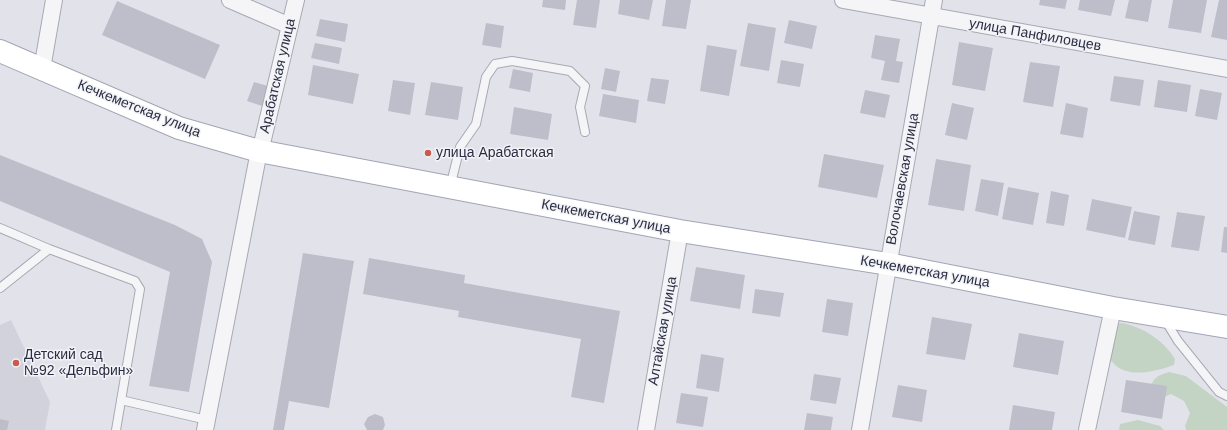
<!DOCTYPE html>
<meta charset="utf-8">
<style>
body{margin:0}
canvas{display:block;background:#e2e3ea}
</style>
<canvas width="1227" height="430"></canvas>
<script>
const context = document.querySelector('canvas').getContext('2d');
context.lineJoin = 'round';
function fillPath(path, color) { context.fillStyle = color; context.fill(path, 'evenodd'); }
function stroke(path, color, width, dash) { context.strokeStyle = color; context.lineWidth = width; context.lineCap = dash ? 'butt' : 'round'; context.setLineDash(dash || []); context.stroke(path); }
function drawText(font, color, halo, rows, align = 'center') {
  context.font = font + ' Arial,sans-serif'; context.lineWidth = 3; context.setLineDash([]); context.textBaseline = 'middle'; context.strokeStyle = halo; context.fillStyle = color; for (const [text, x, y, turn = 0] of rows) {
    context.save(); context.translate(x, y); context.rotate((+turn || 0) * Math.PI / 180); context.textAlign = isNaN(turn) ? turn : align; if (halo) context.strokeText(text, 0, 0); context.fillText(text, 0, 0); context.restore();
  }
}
fillPath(new Path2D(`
 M11 320 50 402 45 430H0V325Z`), '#d1d2dc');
fillPath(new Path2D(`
 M1123 323C1145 328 1164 341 1175 359L1174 365C1157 371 1129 379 1114 364 1108 357 1104 347 1099 340L1104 325Z
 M1169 372 1186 376 1227 407V430H1186L1185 426 1190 413 1184 401 1171 394 1155 401 1149 389C1154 378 1157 375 1169 372Z
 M1138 420 1160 426 1164 430H1119L1120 424Z`), '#c4d4c4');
fillPath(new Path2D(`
 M543 0H566L565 10 542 7Z
 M577 0H600L596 28 573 25Z
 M620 0H653L649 20 618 14Z
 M666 0H691L686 29 662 26Z
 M1040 0H1067L1065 9 1039 5Z
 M1080 0H1115L1111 16 1078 10Z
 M1129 0H1152L1148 22 1125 18Z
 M1173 0H1207L1201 33 1168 28Z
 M1219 0H1227V40L1211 37Z
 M117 1 220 45 205 79 102 35Z
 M320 19 348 24 345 42 316 36Z
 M789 20 817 26 812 49 784 43Z
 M486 23 504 26 501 48 482 45Z
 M748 23 776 28 769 71 740 66Z
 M875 35 900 39 896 61 903 62 899 83 881 80 885 61 871 58Z
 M959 42 993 48 985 91 952 85Z
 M315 43 342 48 339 64 311 58Z
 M707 45 737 50 729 96 700 91Z
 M781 60 804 64 800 87 777 83Z
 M1030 62 1060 66 1053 107 1023 102Z
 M313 65 359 74 353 104 308 95Z
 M605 68 620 71 616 92 601 89Z
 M513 69 533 73 530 92 509 88Z
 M1114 76 1144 80 1140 106 1110 101Z
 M651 78 669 80 665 104 647 101Z
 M393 80 415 83 410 115 388 111Z
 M1158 80 1191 85 1187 112 1154 107Z
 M254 82 268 86 262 106 247 101Z
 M431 82 463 87 458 120 425 115Z
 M1200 89 1222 93 1217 120 1195 116Z
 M865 90 890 95 885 118 860 113Z
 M603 94 639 100 636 123 599 116Z
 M952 103 974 108 967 140 945 135Z
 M1066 103 1088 108 1083 138 1060 134Z
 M514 107 552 114 548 140 510 134Z
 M824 154 884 165 877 198 818 187Z
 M0 155 175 225 202 239 212 262 189 392 149 386 170 272 0 201Z
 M936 159 971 165 964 211 928 205Z
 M981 179 1004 183 998 216 975 211Z
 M1008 187 1039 193 1033 225 1002 219Z
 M1051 191 1069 195 1064 226 1046 223Z
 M1092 199 1132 207 1125 238 1086 230Z
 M1134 211 1160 216 1155 245 1128 240Z
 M1177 212 1205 216 1199 251 1171 247Z
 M1224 227H1227V253L1221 252Z
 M303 253 354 261 329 408 289 401 284 430H273Z
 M369 258 465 275 464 283 620 311 604 403 571 397 581 339 458 317 459 311 363 294Z
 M696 267 745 275 740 309 690 301Z
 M755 289 784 293 780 317 752 313Z
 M827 299 853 303 848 336 822 332Z
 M932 317 972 324 965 360 926 354Z
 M1019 333 1064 341 1058 375 1013 367Z
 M701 354 724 358 719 392 696 388Z
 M814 374 841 378 836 404 810 400Z
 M1126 380 1167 386 1162 419 1121 412Z
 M898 385 927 390 922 422 892 417Z
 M681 393 708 397 703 427 676 423Z
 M1013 405 1055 412 1052 430H1009Z
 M807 413 833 417 831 430H804Z
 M375 414 383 417 385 425 383 430H367L364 424 368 417Z
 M0 419 9 421 7 430H0Z`), '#bdbeca');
const lane = new Path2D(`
 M450 187 460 147 476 124 486 77 495 64 512 61 570 71 585 86 580 107 585 132
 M0 228 49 249 0 288
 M49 249 135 281 140 289 116 430
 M1165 320 1178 341 1219 392 1227 396
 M121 400 207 420`);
const street = new Path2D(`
 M230 0 290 26
 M843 0 1227 69
 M42 69 54 0
 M260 152 296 0
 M205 430 259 151
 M646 430 680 231
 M860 430 934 0
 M1087 430 1113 308`);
const primary = new Path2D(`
 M0 51 179 128 259 151 680 231 888 264 1113 308 1227 327`);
stroke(lane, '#a7a9b4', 10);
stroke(street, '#a7a9b4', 18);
stroke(primary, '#a2a5b5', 24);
stroke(lane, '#f5f5f8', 8);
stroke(street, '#f5f5f8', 16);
stroke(primary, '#fff', 22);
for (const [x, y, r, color] of [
 [428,153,4,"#ca5a4d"],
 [16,363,4,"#ca5a4d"]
]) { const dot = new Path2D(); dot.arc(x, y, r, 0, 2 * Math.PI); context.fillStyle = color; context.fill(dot); stroke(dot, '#f2f3f7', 1.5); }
drawText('14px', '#2b2d42', '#f2f3f7', [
 ["улица Панфиловцев",1035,35,10],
 ["Арабатская улица",278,76,-77],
 ["Кечкеметская улица",139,109,22],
 ["Волочаевская улица",903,179,-80],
 ["Кечкеметская улица",606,217,11],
 ["Кечкеметская улица",925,272,10],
 ["Алтайская улица",663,331,-80]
]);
drawText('14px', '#2b2d42', '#f2f3f7', [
 ["улица Арабатская",436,153],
 ["Детский сад",24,355],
 ["№92 «Дельфин»",24,371]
], 'left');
</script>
